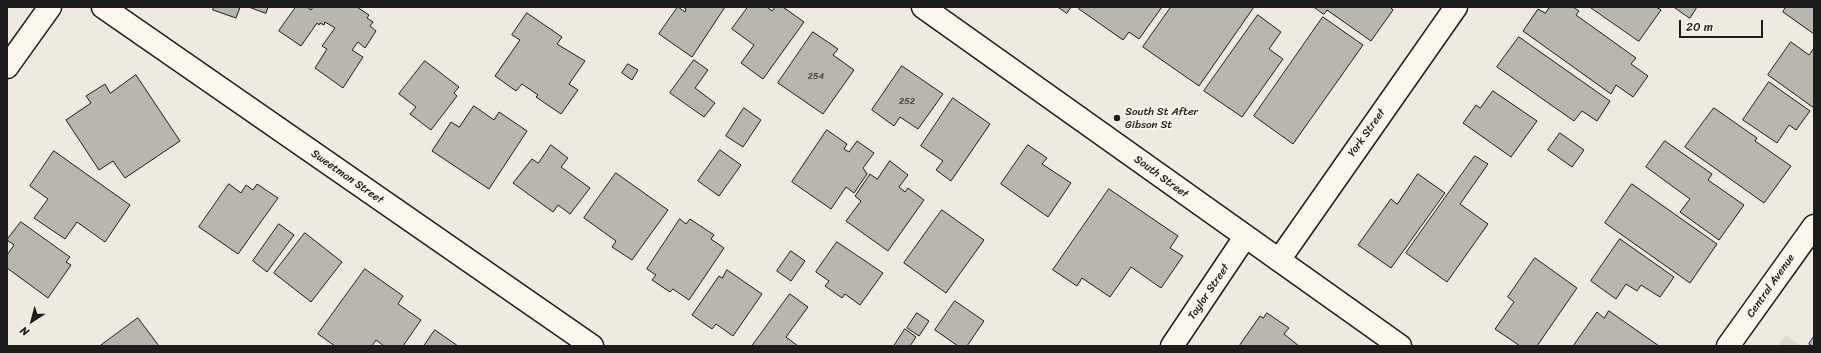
<!DOCTYPE html>
<style>
body{margin:0}
#map{position:relative;width:1821px;height:353px;overflow:hidden;background:#eeeadf;font-family:Sriracha,sans-serif}
canvas{display:block}
.frame{position:absolute;inset:0;border:8px solid #1c1c1c;pointer-events:none}
.north{position:absolute;left:12px;top:301px;width:40px;height:40px;-webkit-text-stroke:3px #fbf7ec;paint-order:stroke;rotate:216deg;font-size:11px;font-weight:700;line-height:16px;text-align:center;color:#1c1c1c}
.north::after{content:'';display:block;margin:auto;width:14px;height:18px;background:#1c1c1c;clip-path:polygon(50% 0,100% 100%,50% 72%,0 100%)}
.scale{position:absolute;left:1679px;top:20px;width:84px;height:18px;box-sizing:border-box;border:2px solid #1c1c1c;border-top:0;padding-left:5px;font-size:12px;line-height:14px;white-space:nowrap;color:#1c1c1c;-webkit-text-stroke:3px #fbf7ec;paint-order:stroke}
</style>
<div id="map">
<canvas width="1821" height="353"></canvas>
<div class="frame"></div>
<div class="north">N</div>
<div class="scale">20 m</div>
</div>
<script>
const context = document.querySelector('canvas').getContext('2d');
context.lineJoin = 'round';
function fillPath(path, color) { context.fillStyle = color; context.fill(path, 'evenodd'); }
function stroke(path, color, width, dash) { context.strokeStyle = color; context.lineWidth = width; context.lineCap = dash ? 'butt' : 'round'; context.setLineDash(dash || []); context.stroke(path); }
function drawText(font, color, halo, rows, align = 'center') {
  context.font = font + ' Sriracha,sans-serif'; context.lineWidth = 4; context.setLineDash([]); context.textBaseline = 'middle'; context.strokeStyle = halo; context.fillStyle = color; for (const [text, x, y, turn = 0] of rows) {
    context.save(); context.translate(x, y); context.rotate((+turn || 0) * Math.PI / 180); context.textAlign = isNaN(turn) ? turn : align; if (halo) context.strokeText(text, 0, 0); context.fillText(text, 0, 0); context.restore();
  }
}
fillPath(new Path2D(`
 M1786 335 1801 346H1778Z`), '#dedad1');
const building = new Path2D(`
 M214 7H240L236 18 213 10Z
 M249 7H268L266 13Z
 M296 7H307L311 10 313 7H357L369 15 367 18 373 22 370 26 376 31 365 48 358 42 352 50 363 57 343 88 315 68 327 49 322 46 335 28 325 22 324 25 320 23 319 25 317 23 301 46 279 31Z
 M678 7 685 12 686 9 683 7H725L692 57 659 34Z
 M748 7H767L772 11 775 7H783L804 22 763 79 741 63 754 45 732 29Z
 M1058 7H1071L1067 13Z
 M1081 7H1162L1139 39 1129 32 1123 40 1079 9Z
 M1171 7H1254L1199 86 1143 47Z
 M1314 7H1390L1393 10 1371 41 1327 10 1324 14Z
 M1550 7H1573L1579 11 1576 15 1636 58 1631 64 1648 76 1633 97 1616 85 1611 94 1523 31 1538 9 1545 13Z
 M1590 7H1656L1661 10 1639 41Z
 M1674 7H1697L1690 18Z
 M1786 7H1814V34L1783 12Z
 M527 13 562 37 557 44 585 61 569 84 578 90 561 114 536 97 538 95 522 84 516 91 495 76 520 40 512 35Z
 M1258 15 1281 32 1269 49 1283 59 1242 117 1204 91Z
 M1323 17 1363 45 1293 144 1254 116Z
 M813 32 838 49 833 55 854 70 823 114 778 83Z
 M1519 37 1610 101 1597 121 1582 111 1574 121 1497 67Z
 M1791 42 1809 55 1814 48V108L1768 75Z
 M694 60 708 70 695 88 715 103 704 117 670 93Z
 M425 61 459 87 454 93 457 96 431 130 410 114 416 107 399 94Z
 M628 64 638 70 632 80 622 73Z
 M902 66 943 94 918 129 900 117 894 126 872 110Z
 M136 75 180 141 125 178 113 161 99 170 66 120 91 103 86 96 105 84 110 93Z
 M1769 82 1810 111 1796 130 1789 125 1777 143 1743 120Z
 M1493 91 1537 121 1511 157 1463 123 1476 105 1480 108Z
 M953 98 990 124 951 181 936 170 943 161 921 146Z
 M474 106 494 120 499 112 527 131 489 189 432 151 451 122 459 127Z
 M744 108 761 120 743 147 726 136Z
 M1714 108 1757 138 1755 141 1791 166 1764 203 1685 147Z
 M827 130 847 144 844 149 849 152 857 141 874 153 863 168 867 174 854 193 846 187 831 209 792 182Z
 M1560 133 1584 150 1572 167 1548 150Z
 M1665 141 1712 174 1708 180 1744 205 1719 240 1680 212 1690 199 1646 167Z
 M551 145 568 158 561 167 590 188 570 214 558 205 553 212 513 183 532 159 538 163Z
 M1028 145 1047 158 1042 164 1071 183 1048 217 1001 184Z
 M720 150 741 165 719 196 698 181Z
 M54 151 130 205 105 242 77 222 65 239 34 218 48 199 30 186Z
 M1475 156 1488 164 1460 204 1488 224 1447 282 1406 253Z
 M890 161 908 175 899 187 905 192 908 188 924 200 888 251 846 221 861 201 855 196 870 174 877 179Z
 M616 173 668 210 632 260 612 247 616 241 584 218Z
 M1418 174 1445 193 1391 268 1358 245 1391 199 1397 204Z
 M229 184 241 193 246 185 253 190 257 184 278 198 238 254 199 227Z
 M1632 184 1717 244 1690 283 1605 223Z
 M1109 189 1178 236 1170 248 1183 256 1161 288 1131 267 1110 297 1082 278 1077 286 1053 270Z
 M942 210 984 240 946 293 904 263Z
 M680 219 686 224 690 219 714 235 711 239 724 248 689 300 673 289 670 292 652 280 656 275 647 269Z
 M21 222 70 257 66 262 71 265 48 298 7 268V255L14 245 7 240Z
 M279 224 294 235 267 272 253 261Z
 M305 233 342 262 311 302 274 273Z
 M1620 239 1674 277 1660 297 1641 285 1637 291 1626 284 1616 299 1591 281Z
 M837 242 883 273 860 305 845 294 842 298 825 286 829 281 816 272Z
 M791 251 805 261 791 281 777 271Z
 M1535 258 1577 288 1537 346H1520L1495 329 1514 302 1508 297Z
 M365 269 403 296 398 304 421 320 403 346H384L376 340 372 346H335L318 334Z
 M727 270 762 294 733 336 716 324 712 329 692 315 719 276 722 278Z
 M790 294 808 307 786 337 798 346H752Z
 M955 301 984 321 967 346H958L935 330Z
 M1609 311 1659 346H1573L1597 312 1604 318Z
 M917 313 929 321 919 336 907 328Z
 M1267 313 1289 328 1284 334 1299 346H1239L1260 316 1263 318Z
 M138 318 159 346H100Z
 M905 329 916 337 910 346H894Z
 M435 330 458 346H424Z
 M1814 336V346H1812L1809 344Z`);
fillPath(building, '#b9b6af');
stroke(building, '#1c1c1c', 1);
const minor = new Path2D(`
 M103 7 592 346
 M7 67 50 7
 M1279 260 1456 7
 M1172 346 1245 237
 M1728 346 1814 226`);
const major = new Path2D(`
 M923 7 1400 346`);
stroke(minor, '#1c1c1c', 25);
stroke(major, '#1c1c1c', 25);
stroke(minor, '#fbf7ec', 22);
stroke(major, '#fbf7ec', 22);
for (const [x, y, r, color] of [
 [1117,118,4,"#1c1c1c"]
]) { const dot = new Path2D(); dot.arc(x, y, r, 0, 2 * Math.PI); context.fillStyle = color; context.fill(dot); stroke(dot, '#fbf7ec', 1.5); }
drawText('9px', '#434241', null, [
 ["254",816,77],
 ["252",907,102]
]);
drawText('11px', '#1c1c1c', '#fbf7ec', [
 ["South St After",1125,112],
 ["Gibson St",1125,125]
], 'left');
drawText('11px', '#1c1c1c', '#fbf7ec', [
 ["York Street",1367,133,-55],
 ["Sweetman Street",347,177,35],
 ["South Street",1161,177,36],
 ["Central Avenue",1771,286,-55],
 ["Taylor Street",1209,292,-56]
]);
</script>
